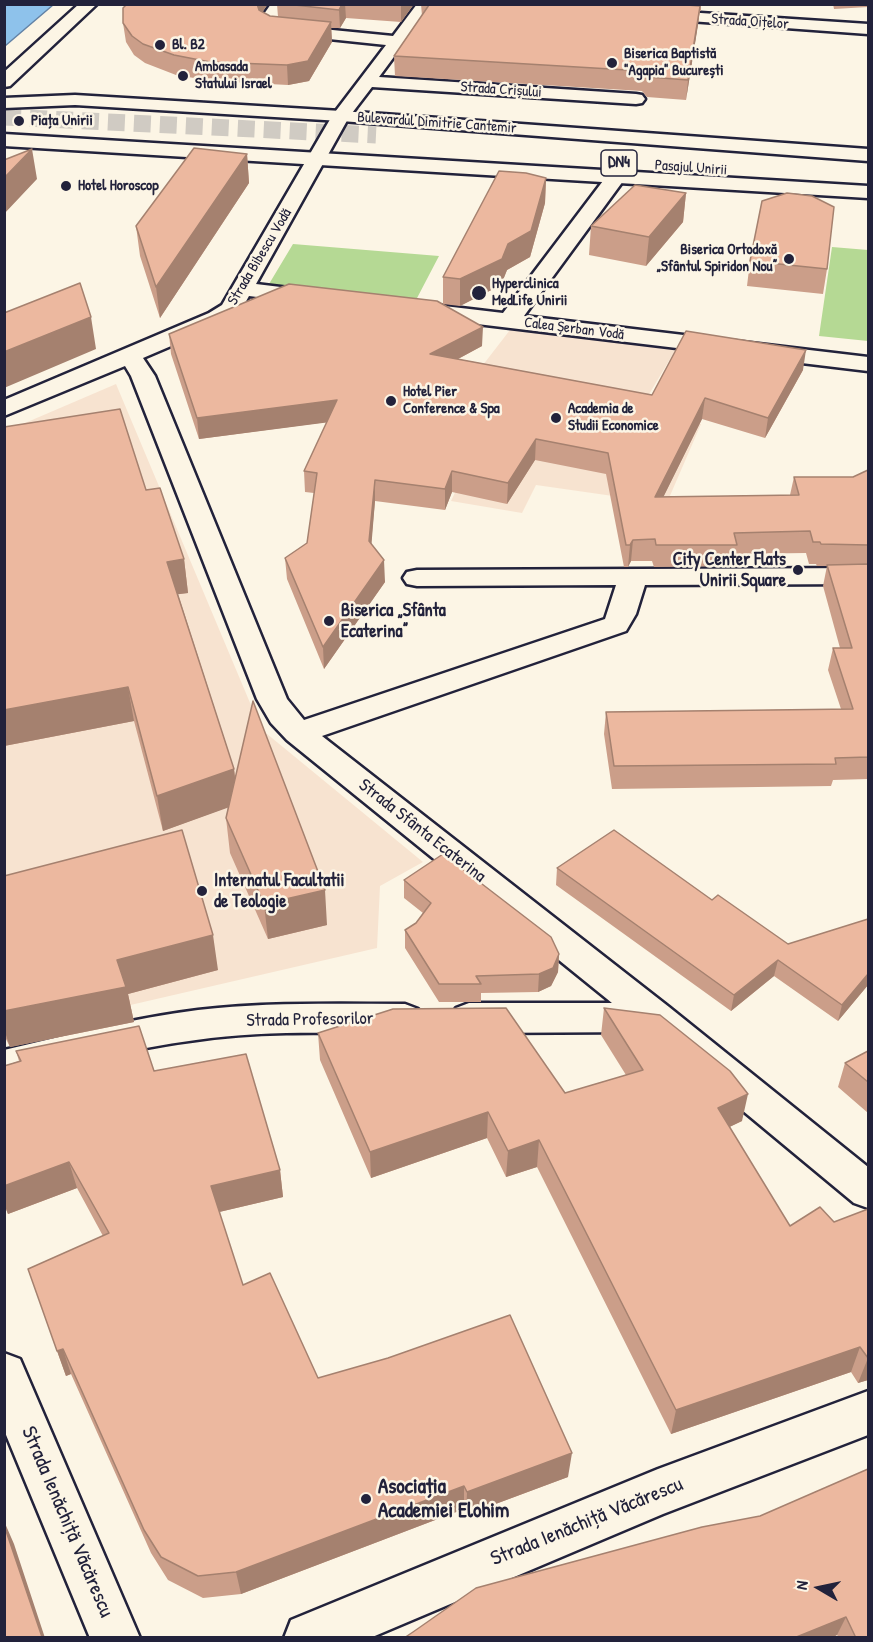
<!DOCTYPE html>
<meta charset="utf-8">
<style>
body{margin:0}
#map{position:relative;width:873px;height:1642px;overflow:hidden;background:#fcf5e5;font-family:"Patrick Hand",sans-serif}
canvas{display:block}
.frame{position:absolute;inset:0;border:6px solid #22223b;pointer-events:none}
.north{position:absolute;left:789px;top:1558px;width:60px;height:60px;-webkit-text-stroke:4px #fcf5e5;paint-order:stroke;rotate:279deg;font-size:16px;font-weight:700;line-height:24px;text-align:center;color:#22223b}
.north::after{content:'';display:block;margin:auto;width:21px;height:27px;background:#22223b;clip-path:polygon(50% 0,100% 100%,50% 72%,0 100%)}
</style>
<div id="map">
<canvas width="873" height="1642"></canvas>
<div class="frame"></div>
<div class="north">N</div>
</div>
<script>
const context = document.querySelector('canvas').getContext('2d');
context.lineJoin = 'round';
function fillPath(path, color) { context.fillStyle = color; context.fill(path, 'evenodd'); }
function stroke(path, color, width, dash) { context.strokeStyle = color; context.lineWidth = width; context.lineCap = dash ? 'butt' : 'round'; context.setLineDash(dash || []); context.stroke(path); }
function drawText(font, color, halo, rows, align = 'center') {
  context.font = font + ' "Patrick Hand",sans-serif'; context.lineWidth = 5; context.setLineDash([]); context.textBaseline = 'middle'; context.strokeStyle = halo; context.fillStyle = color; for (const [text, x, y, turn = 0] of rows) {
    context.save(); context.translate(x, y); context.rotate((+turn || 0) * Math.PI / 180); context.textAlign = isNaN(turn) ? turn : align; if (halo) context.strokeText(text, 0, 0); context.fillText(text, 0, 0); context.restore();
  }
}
fillPath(new Path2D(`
 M510 330 676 349 639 411 701 424 669 498 648 501 536 485 522 513 451 501 472 457 421 445Z
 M116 384 261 729 423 862 380 886 377 948 5 1034 4 432Z`), '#f7e3d0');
fillPath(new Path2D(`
 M293 244 439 256 416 300 269 284Z
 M832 247 868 250V341L819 336Z`), '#b5d994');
const water = new Path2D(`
 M5 4H53V5L5 46Z`);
fillPath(water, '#8ec2eb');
stroke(water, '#6382a5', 1.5);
stroke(new Path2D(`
 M4 117 376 135`), '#d0cbc3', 17, [17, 9]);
const minor = new Path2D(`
 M271 4H288L275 21 282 25 393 36 417 4H433L379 77 636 94 642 95 645 99 642 103 636 104 372 87 349 117 256 284 322 292 325 297 322 302 314 304 249 296 239 314 225 323 143 358 155 376 287 699 304 720 605 619 616 585 417 586 407 584 403 578 407 572 417 570 868 568V584L645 585 636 614 626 631 322 736 669 1007 868 1167V1208L854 1203 648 1032 469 1033 456 1028 450 1018 456 1008 469 1003H612L287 740 271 723 257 699 131 376 125 366 4 416V400L209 313 222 305 332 116 386 45 272 33 262 27 259 21Z
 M655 10 868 24V34L649 18 647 15Z
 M616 171 623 173 626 177 524 316 868 357V371L419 317 411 315 408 310 411 305 419 303 503 313 609 173Z
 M405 1004 418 1009 424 1019 418 1029 405 1034C335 1033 265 1030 196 1040 131 1048 68 1066 4 1080V1050C69 1035 133 1018 198 1010 267 1002 336 1004 405 1004Z
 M4 1353 20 1359 140 1638H90L4 1430Z
 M868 1391V1435L663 1514 370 1638H284L291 1620 658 1469Z`);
const major = new Path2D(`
 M79 4H97L10 86 4 87V72Z
 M75 95 341 111 868 149V161L341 121 75 105 4 108V98Z
 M4 134 868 186V198L4 146Z`);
stroke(minor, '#22223b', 5);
stroke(major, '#22223b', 5);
fillPath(minor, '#fcf5e5');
fillPath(major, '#fcf5e5');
fillPath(new Path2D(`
 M277 4H414L401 22 346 18 340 28H331L332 42 309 81 288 85 212 81 176 75 145 63 134 55 126 42 123 23 263 12 270 16 278 17Z
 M421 4H705L701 6V11H700L686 100 647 97 642 91 395 76 394 56 422 16Z
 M833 4H868V7L834 9Z
 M247 154 249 183 160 318 140 256 136 226Z
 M546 178 545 203 530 257 507 270 501 285 460 306 443 304V277Z
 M686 193 683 222 646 266 589 255 591 226Z
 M750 261 827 269 823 294 747 286Z
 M169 334 482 346 458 359 652 395 803 370 765 438 702 419 663 497 790 495 794 477H853L868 470V779L833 780 831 786 612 789 604 734 606 712 841 709 828 670 833 648H840L823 586 827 566H817L816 564H809L806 553 736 554 734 566 654 567 652 561H631L628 567H624L606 474 535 460 507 504 452 492 445 510 375 501 371 544 385 582 324 669 287 579 285 558 307 543 314 493 305 492 304 471 327 422 199 439 171 354Z
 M4 427 146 490 184 559 188 593 178 594 234 769 235 777 327 925 268 939 230 853 226 818 228 807 163 831 134 721 4 746Z
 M557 868 712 900 788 944 868 919V985L838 1021 774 976 731 1011 556 885Z
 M4 876 218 970 128 994 134 1022 10 1047 4 1035Z
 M404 880 559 954 558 972 551 986 538 992 481 993V1002H439L405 948V930L416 923 423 913 404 898Z
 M604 1008 742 1121 729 1127 790 1226 834 1222 868 1209V1380L858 1383 851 1372 671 1434 537 1167 506 1177 487 1138 371 1178 320 1060 318 1033 565 1093 626 1075 601 1035Z
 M16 1051 154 1071 280 1170 283 1197 219 1212 243 1285 318 1378 568 1477 466 1515 464 1509 241 1594 203 1598 168 1580 151 1553 71 1374 66 1376 28 1269 103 1236 77 1188 8 1214 4 1205V1066L19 1061Z
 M868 1051V1113L838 1087 845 1063Z
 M760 1516 868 1638H839L837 1635 831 1638H404Z`), '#cb9e89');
fillPath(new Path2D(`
 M256 4H268L257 20Z
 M342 4H345L346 18 340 28 339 10Z
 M401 4H414L401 22Z
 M700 6 698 25 686 100 688 80Z
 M331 22 332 42 309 81 288 85 287 65Z
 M32 149 37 179 4 214V178Z
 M247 154 249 183 160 318 156 287Z
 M546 178 545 203 530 257 507 270 501 285 460 306V279L508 244Z
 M686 193 683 222 646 266 649 237Z
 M91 317 96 349 4 388V352Z
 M483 327 482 346 430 374V354Z
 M806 350 803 370 765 438 768 418Z
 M705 398 702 419 653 518 655 497Z
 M337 400 338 421 199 439 197 418Z
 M536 439 535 460 507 504 508 483Z
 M452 471V492L445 510V489Z
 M375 480V501L370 562 369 541Z
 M633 540 631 561 628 567 630 545Z
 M184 559 188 593 172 595 167 562Z
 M384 560 385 582 324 669 323 647Z
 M128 687 134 721 4 746V710Z
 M234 769 238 804 163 831 157 796Z
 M325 890 327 925 268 939 264 904Z
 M213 935 218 970 128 994 134 1022 10 1047 4 1029V1011L117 960Z
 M559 954 558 972 551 986 538 992 539 974Z
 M778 960 774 976 731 1011 734 995Z
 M868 974V985L838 1021 842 1005Z
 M748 1094 742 1121 713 1135 718 1108Z
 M488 1112 487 1138 371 1178 370 1152Z
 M539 1140 537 1167 506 1177 508 1151Z
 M69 1162 77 1188 8 1214 4 1203V1186Z
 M280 1170 283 1197 215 1213 211 1186Z
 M860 1347 851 1372 671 1434 676 1410Z
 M63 1349 71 1374 66 1376 57 1351Z
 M868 1358V1380L858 1383Z
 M572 1453 568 1477 466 1515 467 1492Z
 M464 1486V1509L241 1594 236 1572Z
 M4 1521 14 1544 45 1638H40L4 1525Z
 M846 1617 837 1635 831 1638H794Z`), '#a5816f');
const building = new Path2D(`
 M127 4H257L259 10 270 16 331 22 308 61 287 65 210 62 174 55 143 44 132 36 123 23V8Z
 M286 4H342L339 10Z
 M422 4H673L700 6 688 80 648 77 644 71 394 56 429 5Z
 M194 148 247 154 156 287 136 226Z
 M32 149 4 178V160Z
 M499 171 526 173 546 178 531 231 508 244 502 259 460 279 443 277Z
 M635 185 686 193 649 237 591 226Z
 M787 193 812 196 834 207 827 269 750 261 762 201Z
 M80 283 91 317 4 352V313Z
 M289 284 437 301 483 327 430 354 652 395 686 331 806 350 768 418 705 398 655 497 799 495 794 477H853L868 470V545L821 544 820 542H813L810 531 734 533 737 545H656L655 539 633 540 630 545H626L608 453 536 439 508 483 452 471 445 489 375 480 369 541 384 560 323 647 285 558 307 543 317 473 304 471 337 400 197 418 169 334Z
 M120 409 146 490 160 488 184 559 167 562 234 769 157 796 128 687 4 710V427Z
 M868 564V757L835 758 836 764 614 766 606 712 853 709 833 648H852L827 565Z
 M253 701 325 890 264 904 226 818Z
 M182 830 213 935 117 960 126 987 4 1011V876Z
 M614 830 712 900 718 895 788 944 868 919V974L842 1005 778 960 734 995 557 868Z
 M443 854 551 937 559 954 553 968 539 974 476 976 481 984H439L405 930 416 923 431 903 404 880Z
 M506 1008 565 1093 643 1070 604 1008 660 1015 730 1071 748 1094 718 1108 790 1226 820 1207 834 1222 868 1209V1358L860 1347 676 1410 539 1140 508 1151 488 1112 370 1152 318 1033 393 1009Z
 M139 1026 154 1071 246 1054 280 1170 211 1186 243 1285 270 1273 318 1378 388 1358 510 1315 572 1453 467 1492 464 1486 236 1572 198 1576 161 1557 144 1530 63 1349 57 1351 28 1269 109 1233 69 1162 4 1186V1066L21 1061 16 1051Z
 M868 1051V1082L845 1063Z
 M868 1469V1638H856L846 1617 794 1638H404L413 1632 476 1588 702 1527 760 1516Z
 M4 1525 42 1637 40 1638H4Z`);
fillPath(building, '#ecb89f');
stroke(building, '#a5816f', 1.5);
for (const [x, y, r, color] of [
 [160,45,6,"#22223b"],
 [612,63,6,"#22223b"],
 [183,76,6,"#22223b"],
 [19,121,6,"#22223b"],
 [66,186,6,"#22223b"],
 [789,259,6,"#22223b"],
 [479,293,8,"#22223b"],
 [391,401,6,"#22223b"],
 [556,418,6,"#22223b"],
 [798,570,6,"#22223b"],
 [329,621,6,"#22223b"],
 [202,891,6,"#22223b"],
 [366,1499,6,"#22223b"]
]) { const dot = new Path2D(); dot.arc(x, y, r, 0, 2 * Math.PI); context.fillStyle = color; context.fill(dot); stroke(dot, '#fcf5e5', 2); }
drawText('15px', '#22223b', '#fcf5e5', [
 ["Strada Oițelor",750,22,4],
 ["Strada Crișului",501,90,4],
 ["Bulevardul Dimitrie Cantemir",437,123,4],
 ["Pasajul Unirii",691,168,4],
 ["Strada Bibescu Vodă",260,257,-59],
 ["Calea Șerban Vodă",574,329,7]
]);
drawText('bold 15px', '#22223b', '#fcf5e5', [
 ["Bl. B2",172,45],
 ["Biserica Baptistă",624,54],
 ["\"Agapia\" București",624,71],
 ["Ambasada",195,67],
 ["Statului Israel",195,84],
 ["Piața Unirii",31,121],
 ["Hotel Horoscop",78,186],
 ["Biserica Ortodoxă",777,250,"right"],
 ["„Sfântul Spiridon Nou”",777,267,"right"],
 ["Hyperclinica",492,284],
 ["MedLife Unirii",492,301],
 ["Hotel Pier",403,392],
 ["Conference & Spa",403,409],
 ["Academia de",568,409],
 ["Studii Economice",568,426]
], 'left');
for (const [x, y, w] of [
 [619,163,36]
]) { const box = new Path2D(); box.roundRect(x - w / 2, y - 13, w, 26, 4.5); context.fillStyle = '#fcf5e5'; context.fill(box); stroke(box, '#22223b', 1.5); }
drawText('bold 16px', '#22223b', null, [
 ["DN4",619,163]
]);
drawText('bold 18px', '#22223b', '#fcf5e5', [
 ["City Center Flats",786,560,"right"],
 ["Unirii Square",786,581,"right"],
 ["Biserica „Sfânta",341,611],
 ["Ecaterina”",341,632],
 ["Internatul Facultatii",214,881],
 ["de Teologie",214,902]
], 'left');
drawText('18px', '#22223b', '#fcf5e5', [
 ["Strada Sfânta Ecaterina",422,831,38],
 ["Strada Profesorilor",310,1020,-1]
]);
drawText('bold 21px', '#22223b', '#fcf5e5', [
 ["Asociația",378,1487],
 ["Academiei Elohim",378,1511]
], 'left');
drawText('21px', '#22223b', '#fcf5e5', [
 ["Strada Ienăchiță Văcărescu",67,1522,67],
 ["Strada Ienăchiță Văcărescu",587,1522,-22]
]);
</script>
